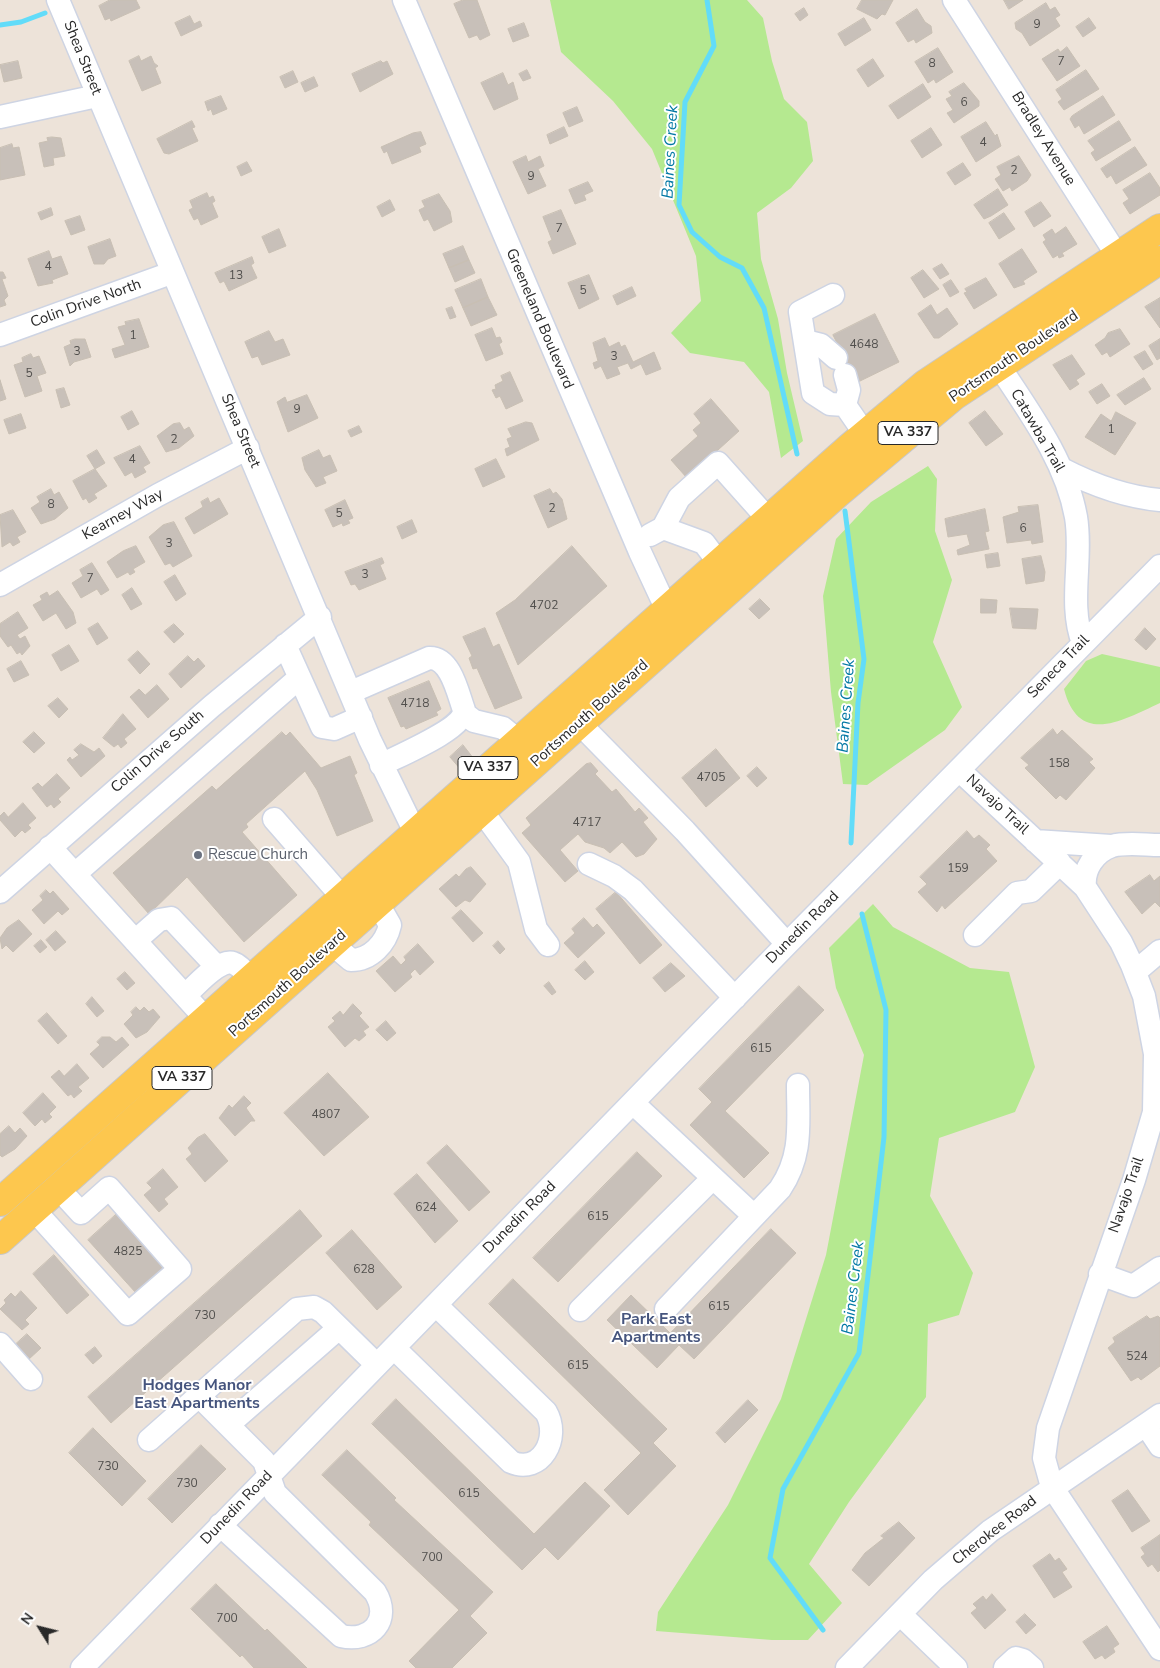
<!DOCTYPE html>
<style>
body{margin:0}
#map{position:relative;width:1160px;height:1668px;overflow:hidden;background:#ede3d9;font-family:"Nunito Sans",sans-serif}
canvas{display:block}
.north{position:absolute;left:15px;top:1603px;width:50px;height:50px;-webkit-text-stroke:4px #fff;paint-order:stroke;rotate:306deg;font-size:14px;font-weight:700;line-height:20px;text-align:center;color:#292929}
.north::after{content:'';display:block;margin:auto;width:18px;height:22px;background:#292929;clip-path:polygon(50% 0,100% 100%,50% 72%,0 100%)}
</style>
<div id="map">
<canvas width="1160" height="1668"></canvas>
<div class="north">N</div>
</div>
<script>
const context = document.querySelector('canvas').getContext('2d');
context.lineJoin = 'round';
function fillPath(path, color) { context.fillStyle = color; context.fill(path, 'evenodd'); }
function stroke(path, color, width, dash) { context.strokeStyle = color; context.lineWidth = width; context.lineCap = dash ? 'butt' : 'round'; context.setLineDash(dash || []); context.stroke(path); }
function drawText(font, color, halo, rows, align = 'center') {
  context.font = font + ' "Nunito Sans",sans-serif'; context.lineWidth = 4; context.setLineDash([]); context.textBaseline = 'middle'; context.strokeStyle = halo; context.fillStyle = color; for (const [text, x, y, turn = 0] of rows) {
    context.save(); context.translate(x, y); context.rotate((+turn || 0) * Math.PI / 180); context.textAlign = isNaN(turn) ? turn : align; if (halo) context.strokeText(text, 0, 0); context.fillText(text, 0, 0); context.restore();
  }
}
fillPath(new Path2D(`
 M550 0H747L763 18 772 61 784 99 807 122 813 161 791 188 757 213 761 259 778 319 787 373 803 441 781 458 769 392 744 362 690 353 671 333 701 301 696 256 652 149 613 101 561 52Z
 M928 466 937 479 935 531 952 580 933 642 962 707 945 730 867 785 843 784 831 692 823 596 836 539 871 502Z
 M1102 654 1160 667V703C1123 720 1079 747 1064 689L1086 661Z
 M873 904 893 927 970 968 1009 972 1035 1067 1015 1112 939 1138 930 1196 973 1273 959 1315 928 1324 926 1397 849 1502 809 1564 842 1603 808 1640H772L656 1631 658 1612 728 1505 781 1399 826 1255 864 1055 836 988 829 948Z`), '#b5e990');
stroke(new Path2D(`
 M707 0 714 46 685 102 679 205 692 232 720 257 742 268 764 308 797 454
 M0 25 21 22 45 13
 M845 511 864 659 858 703 851 843
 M823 1630 770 1558 783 1489 859 1353 884 1137 886 1010 862 914`), '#62dcf9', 5);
const building = new Path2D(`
 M110 0H136L140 8 111 21 110 18 105 20 99 6Z
 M463 0H477L490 35 480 40 477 35 469 38 454 4Z
 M862 0H893L885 15 882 14 877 19 857 9Z
 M1004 0H1023L1009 9Z
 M1046 3 1050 10 1055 7 1060 15 1055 18 1060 26 1030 46 1022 33 1016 29 1015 23Z
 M804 8 808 15 800 21 795 14Z
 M917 9 925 22 931 26 932 33 916 43 914 39 908 42 896 23Z
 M190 16 194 24 200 21 202 26 181 36 175 23Z
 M864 18 871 30 845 46 838 34Z
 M1089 18 1096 28 1083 37 1076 27Z
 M524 23 529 36 513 42 508 29Z
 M1067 47 1080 66 1057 81 1042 59 1058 49 1060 52Z
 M938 48 953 72 936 83 934 79 928 83 915 62Z
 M139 56 141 61 151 56 154 63 158 66 155 68 161 83 142 91 129 61Z
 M873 59 884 76 868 87 857 70Z
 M18 61 22 78 4 82 0 65Z
 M381 61 383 63 387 61 393 74 360 92 352 74Z
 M527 70 531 78 523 81 519 74Z
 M1086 70 1099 89 1064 110 1058 102 1062 99 1056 90Z
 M293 71 298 82 285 88 280 77Z
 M503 73 508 85 513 82 518 99 494 110 481 83Z
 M314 77 318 86 305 92 301 83Z
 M964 83 979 101V106L954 123 947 113 953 110 946 99 952 96 949 92Z
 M923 84 931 97 898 119 889 106Z
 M221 96 227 109 213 115 211 109 208 111 205 102Z
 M1103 96 1115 115 1084 134 1079 125 1075 128 1070 119 1072 116Z
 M577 107 583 121 569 127 563 113Z
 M192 121 195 127 192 128 198 141 169 154 164 153 157 139Z
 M1119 121 1131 140 1096 161 1091 153 1095 150 1088 141Z
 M986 122 995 136 997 134 1001 146 976 162 961 137Z
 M564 127 568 136 550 144 547 135Z
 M931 128 942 145 922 158 911 141Z
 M421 132 426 144 419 147 421 152 392 164 387 151 384 153 381 147 413 133Z
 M52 137 61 138 65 156 53 158 54 165 44 167 39 143 48 141 47 138Z
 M12 144 13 148 19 147 25 175 0 180V148Z
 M1135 147 1147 165 1116 184 1111 175 1107 178 1101 169Z
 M526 156 528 162 540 156 544 166 538 169 546 186 528 194 513 162Z
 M1019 156 1031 175 1027 181 1012 191 1010 187 1003 191 995 179 1001 175 997 167Z
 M247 162 252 171 241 176 237 167Z
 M963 163 971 175 955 185 947 173Z
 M1150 173 1160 188V195L1130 214 1123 203 1129 199 1123 190Z
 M588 182 593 191 584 195 586 200 575 204 569 190Z
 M998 189 1008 205 991 216 984 219 974 205Z
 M207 193 209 198 213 196 215 201 212 203 218 217 201 225 198 218 194 220 189 210 193 208 190 201Z
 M439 194 450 211 452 222 434 231 428 219 424 221 419 210 425 207 422 201Z
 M390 200 395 210 382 217 377 207Z
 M1041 202 1051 216 1034 227 1025 212Z
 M51 208 53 215 41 220 38 213Z
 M561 210 576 244 553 254 548 242 552 240 543 217Z
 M1004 213 1015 229 999 239 989 223Z
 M80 216 85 230 71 235 65 221Z
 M1066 227 1077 244 1062 253 1064 256 1059 258 1058 255 1053 258 1043 242 1046 240 1043 235 1052 229 1055 234Z
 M279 229 286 246 269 253 262 237Z
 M110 239 116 256 108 259 104 264H94L88 247Z
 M463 246 469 260 449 268 443 254Z
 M1022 249 1037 272 1023 281 1025 284 1014 288 999 264Z
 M49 251 52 259 61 256 68 274 52 280 53 283 38 286 28 259Z
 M252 257 254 263 251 265 257 278 229 291 224 281 220 283 215 273Z
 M469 260 475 273 455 282 449 268Z
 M942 264 949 274 940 279 933 269Z
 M923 270 939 289 924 298 911 278Z
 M0 272H3L6 278 2 279 8 296 4 300 6 305 0 307Z
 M589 275 599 299 579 309 568 283Z
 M986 278 997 295 974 309 964 293 967 292 965 289Z
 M481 279 488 297 463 308 455 290Z
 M951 280 959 292 950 297 943 285Z
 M632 287 636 296 617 305 613 296Z
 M488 297 497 315 471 326 463 308Z
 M1160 298V328L1145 307Z
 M931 305 937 315 947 308 958 324 939 338H934L918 314Z
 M452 307 456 317 450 319 446 309Z
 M875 314 899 362 858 382 841 377 830 361 843 355 833 335Z
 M139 319 149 347 115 358 112 349 125 345 118 327 126 325 125 322Z
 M492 328 496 338 500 337 502 342 499 344 503 354 486 361 475 335Z
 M1120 329 1130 344 1110 357 1107 352 1102 355 1095 345 1105 338 1108 333Z
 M269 331 275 342 283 339 290 355 262 365 258 356 252 358 245 342Z
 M605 338 609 347 619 342 621 347 625 345 633 362 654 352 661 369 646 375 641 364 631 369 628 363 617 367 620 374 607 379 601 366 595 369 593 363 598 361 593 343Z
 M75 339H85L91 357 74 362 70 366 64 347 71 344 70 341Z
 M1160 339V358L1157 360 1149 346Z
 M1145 351 1153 364 1143 370 1134 357Z
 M31 354 33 358 39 356 46 373 37 376 42 391 25 397 14 365 23 362 22 358Z
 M1072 355 1085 374 1076 380 1079 384 1070 390 1053 365Z
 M510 372 523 401 506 409 500 396 496 398 492 390 496 389 495 385 503 381 501 376Z
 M1144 378 1151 389 1125 405 1117 395Z
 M0 380 6 399 0 401Z
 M1102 384 1110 396 1097 404 1089 392Z
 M64 388 70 405 61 408 56 390Z
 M307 395 318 418 288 432 277 402 285 397 287 402Z
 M711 399 739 431 687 478 671 460 698 436 693 430 701 423 694 414Z
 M132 411 139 424 128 430 121 417Z
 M985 411 1003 434 986 446 969 423Z
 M1116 412 1136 423 1115 455 1085 437 1101 414 1111 421Z
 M21 414 26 428 9 434 4 420Z
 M526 422 532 423 539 440 507 456 505 449 510 447 507 439 512 437 508 429Z
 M180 423 184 430 189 427 194 436 179 448 166 452 157 436 173 424Z
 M359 426 362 432 351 437 348 431Z
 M140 446 150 463 143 467 146 472 135 478 132 472 125 476 114 458Z
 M97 450 105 463 95 469 87 456Z
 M319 450 323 458 330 455 337 471 323 477 326 483 316 487 305 470 302 458Z
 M496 459 505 477 483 487 475 469Z
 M95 469 107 486 94 494 97 498 89 503 86 498 83 500 73 481Z
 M51 489 54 495 59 492 68 508 55 519 41 524 31 508 40 502 37 497Z
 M550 489 553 494 556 492 562 499 567 519 548 528 534 496Z
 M208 498 210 503 219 498 228 514 194 534 185 518 203 507 201 502Z
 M345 500 353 518 348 520 350 523 343 526 342 523 333 527 325 510Z
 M1038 505 1043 542 1032 544 1031 540 1007 543 1003 517 1019 512 1018 507Z
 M985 509 989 531 985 532 989 549 958 555 957 550 970 545 967 534 948 537 945 519Z
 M13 510 26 532 17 537 20 542 13 546 10 542 2 547 0 515Z
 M412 520 417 532 402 539 397 527Z
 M174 522 192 556 173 567 170 563 165 565 149 537 163 525Z
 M136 546 145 562 133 569 135 572 130 575 128 572 117 578 107 562 123 551Z
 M572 546 607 586 518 665 496 613 515 600Z
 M998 553 1000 566 987 568 985 555Z
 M1041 556 1045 572 1044 581 1026 584 1022 559Z
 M382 558 384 563 380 565 386 579 359 590 355 584 351 585 345 572Z
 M92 563 109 590 101 595 97 589 81 598 72 583 83 576 80 570Z
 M175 575 186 594 176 601 164 582Z
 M132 588 142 604 131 610 122 595Z
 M58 591 73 612 76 623 66 629 56 613 43 621 33 605 42 600 40 596 47 592 49 596Z
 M760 599 770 609 759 619 749 609Z
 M981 599 997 600 996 613H981Z
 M1010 608 1038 609 1036 629 1013 628Z
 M18 612 28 628 17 635 20 639 25 636 30 646 22 655 20 652 17 654 11 645 8 647 0 636V624Z
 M98 623 108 638 97 645 88 629Z
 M174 624 184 634 174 643 164 632Z
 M485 628 493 647 499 644 522 698 495 709 477 668 473 669 469 658 472 656 463 637Z
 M1145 628 1156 639 1146 650 1135 640Z
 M69 645 79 661 61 671 52 655Z
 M138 651 150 664 140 674 128 660Z
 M188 656 194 662 198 658 205 666 181 688 169 674Z
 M21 661 29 675 14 682 7 669Z
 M429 681 441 709 436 712 438 715 406 729 404 726 401 727 388 698Z
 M157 685 169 699 148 718 130 697 139 689 145 695Z
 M58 698 68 709 59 718 48 706Z
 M123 714 136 729 124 739 127 743 121 748 118 744 114 747 103 738Z
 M1053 729 1057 735 1062 730 1093 759 1089 762 1095 768 1066 800 1060 795 1056 799 1025 768 1029 765 1021 758Z
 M34 732 45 743 34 753 23 742Z
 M282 732 286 736 290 732 321 768 350 756 357 773 354 775 373 821 337 836 317 790 305 771 246 824 248 827 242 832 297 895 244 942 187 877 149 914 113 873 212 786 216 790Z
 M81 744 94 752 99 748 105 756 81 777 67 760 70 757 72 760 79 755 74 750Z
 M463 745 474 759 461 770 450 757Z
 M716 749 740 778 706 807 682 778Z
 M591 763 598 771 595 774 612 792 616 789 635 812 639 808 648 818 643 822 657 839 644 854 636 857 622 842 610 853 604 848 585 842 578 834 560 850 578 871 565 882 522 833 531 825 526 818 586 764Z
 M757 767 767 778 757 787 747 776Z
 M57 774 70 788 58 799 61 802 54 808 51 804 47 807 32 788 38 783 42 787Z
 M23 803 36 818 28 825 31 828 25 833 22 830 15 837 0 820V816L4 812 8 817Z
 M967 831 974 839 979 835 990 845 986 849 997 861 945 909 942 905 937 912 918 892 927 884 920 877Z
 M471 867 486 884 470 902 465 900 456 907 439 889 456 874 459 877 466 869Z
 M1150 875 1154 881 1160 876V907L1155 902 1142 914 1125 892Z
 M46 890 50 894 53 891 69 909 62 915 58 911 44 924 32 910 43 900 40 896Z
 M616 892 662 945 640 964 596 909Z
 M461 910 483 933 473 942 452 918Z
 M584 918 593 928 597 924 605 933 578 958 564 943 575 933 572 929Z
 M19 920 32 934 13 952 6 945 2 949 0 938 7 928Z
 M56 931 66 942 55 951 46 940Z
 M41 940 47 947 40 953 34 946Z
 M498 941 505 949 500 954 493 946Z
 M418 944 434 962 420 975 415 969 410 974 412 977 395 992 376 971 393 956 401 965 406 960 404 957Z
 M585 961 594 972 585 980 575 970Z
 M671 963 685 976 665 992 653 978Z
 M125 972 135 983 127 990 117 979Z
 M549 982 556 992 552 995 544 986Z
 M799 986 824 1010 725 1111 769 1153 744 1178 690 1125 712 1102 699 1089Z
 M92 997 104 1011 97 1017 86 1004Z
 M353 1004 362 1013 359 1016 369 1027 363 1031 366 1035 359 1041 355 1038 345 1047 328 1027 335 1021 332 1018 340 1011 343 1015Z
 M136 1007 140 1011 144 1007 149 1012 153 1009 160 1017 147 1032 136 1038 124 1024 133 1015 131 1012Z
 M47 1013 67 1036 58 1044 38 1021Z
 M386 1021 396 1033 387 1041 376 1030Z
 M102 1037H110L116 1042 122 1037 129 1045 103 1068 90 1054 100 1045 97 1042Z
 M77 1064 89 1078 78 1087 82 1091 74 1098 71 1094 68 1096 51 1077 59 1070 64 1076Z
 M328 1073 369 1117 324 1156 284 1113Z
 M43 1093 56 1107 49 1114 52 1117 45 1123 42 1119 35 1126 23 1113Z
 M244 1096 251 1103 246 1108 255 1121H251L235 1136 219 1118 229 1105 232 1108Z
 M9 1126 15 1133 20 1128 27 1136 15 1149 2 1157 0 1155V1134Z
 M205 1134 228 1161 205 1182 186 1159 192 1154 188 1148 197 1138Z
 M447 1145 490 1192 469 1211 427 1163Z
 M637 1152 662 1176 558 1282 533 1258Z
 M163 1169 178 1187 164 1199 168 1204 159 1212 144 1195 152 1188 147 1183Z
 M417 1174 458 1221 435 1243 394 1194Z
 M300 1210 322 1236 111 1423 88 1397Z
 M120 1211 168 1264 136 1293 88 1240Z
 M771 1229 796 1253 694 1359 679 1345 657 1368 607 1320 631 1295 670 1333Z
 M352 1230 402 1287 377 1310 326 1253Z
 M54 1255 89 1295 67 1314 33 1274Z
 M513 1279 667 1429 653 1443 676 1466 628 1515 604 1490 641 1453 489 1304Z
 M21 1291 37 1308 25 1320 29 1324 22 1330 0 1309 6 1303 4 1300 11 1293 15 1297Z
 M1147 1316 1150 1319 1158 1316 1160 1318V1366L1141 1380 1138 1377 1131 1381 1108 1348 1115 1342 1113 1338Z
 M27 1334 41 1348 28 1360 15 1345Z
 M95 1347 102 1356 93 1364 85 1355Z
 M396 1399 534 1534 585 1482 610 1506 558 1560 545 1547 522 1570 372 1424Z
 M748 1400 758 1410 725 1443 716 1433Z
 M93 1428 146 1481 122 1506 69 1453Z
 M201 1445 226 1469 172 1523 148 1499Z
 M347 1450 396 1498 394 1500 493 1592 470 1616 487 1633 452 1668H416L409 1661 459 1610 369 1525 371 1522 322 1475Z
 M1128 1490 1150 1521 1132 1532 1112 1501Z
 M899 1522 915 1538 869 1586 852 1570 865 1553 884 1538 881 1536Z
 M1160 1535V1570L1158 1572 1152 1564 1148 1567 1141 1557 1145 1554 1141 1548Z
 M1050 1554 1055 1561 1059 1558 1067 1569 1062 1572 1072 1587 1054 1598 1033 1566Z
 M216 1584 265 1631 267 1629 307 1668H254L242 1655 240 1657 191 1609Z
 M992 1594 1006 1610 985 1629 971 1613 977 1608 973 1604 983 1596 986 1600Z
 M1025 1614 1036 1625 1026 1634 1016 1622Z
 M1107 1626 1119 1644 1113 1648 1115 1652 1105 1659 1102 1655 1095 1659 1083 1642Z`);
fillPath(building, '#c8c0b9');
stroke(building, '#c8bfb3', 1);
const minor = new Path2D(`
 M58 0 370 740 410 822 427 843
 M404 0 640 552 673 623
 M954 0 1127 271
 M0 117 97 96
 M833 295 800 312 813 393 830 404 845 405 865 434
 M0 335 171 273
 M805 341 821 345 836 358
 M990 352C1023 404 1065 456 1076 517 1083 558 1068 604 1083 643
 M845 375 849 390 845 405
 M1062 469C1093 485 1125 497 1160 500
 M663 528 679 498 718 463 768 519
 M650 535 663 528 704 543 719 563
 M0 585 158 495 248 448
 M285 645 322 727 334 729 361 717
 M351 692 429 658C451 657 458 694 464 710 464 729 398 756 381 765
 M465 714 474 721 503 728 519 741
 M580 724 685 831 787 944
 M959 770 1085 887 1121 942 1132 965 1144 996 1155 1054 1154 1112 1134 1180 1048 1428 1044 1458 1052 1487 1160 1649
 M482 811 519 862 536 929 548 945
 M274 819 343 898
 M1035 841 1111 846
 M50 847 206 1019
 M589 864 614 876 633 890 735 998
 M75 874 299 678
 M1085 887C1083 870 1094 852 1112 846 1126 842 1145 845 1160 845
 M0 892 212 706 320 617
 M975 935 1017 893 1031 891 1060 863
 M135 941 159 920 171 918 217 967
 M332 944 351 960C371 960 386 943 390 925L378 904
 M1135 972 1160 951
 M185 996C194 987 220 958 233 963 240 965 246 974 251 979
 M634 1104 754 1216
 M34 1210 128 1314 180 1269 109 1188 81 1213 58 1188
 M1100 1274 1133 1286 1160 1268
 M666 1309 780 1189C803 1155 798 1124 798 1085
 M580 1310 713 1178
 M0 1344 31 1379
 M394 1348 511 1462C541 1475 561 1438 546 1412L436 1305
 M199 1396 264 1461 275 1493 375 1592C392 1620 371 1643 341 1636L220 1525
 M228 1425 339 1328
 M1146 1425 1160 1446
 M149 1440 297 1309 314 1307 323 1312 377 1365
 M900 1614 956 1668
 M82 1668 787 944 1160 566
 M847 1668 933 1580 990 1531 1160 1415
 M1005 1668 1016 1658 1023 1660 1032 1668`);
const major = new Path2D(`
 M0 1202 851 446 925 384 1160 228
 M0 1240 837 494 954 396 1160 260`);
stroke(minor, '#ced4e3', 25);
stroke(major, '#c7c7c7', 30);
stroke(minor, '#fff', 22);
stroke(major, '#fdc74e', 28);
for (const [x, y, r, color] of [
 [198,855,5,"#6b7280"]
]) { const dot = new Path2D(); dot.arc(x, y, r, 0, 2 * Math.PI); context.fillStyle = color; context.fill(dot); stroke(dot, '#fff', 2); }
drawText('12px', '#514f4d', null, [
 ["9",1037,25],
 ["7",1061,62],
 ["8",932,64],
 ["6",964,103],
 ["4",983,143],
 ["2",1014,171],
 ["9",531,177],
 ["7",559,229],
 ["4",48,267],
 ["13",236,276],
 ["5",583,291],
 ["1",133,336],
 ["4648",864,345],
 ["3",77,352],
 ["3",614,357],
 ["5",29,374],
 ["9",297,410],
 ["1",1111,430],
 ["2",174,440],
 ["4",132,460],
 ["8",51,505],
 ["2",552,509],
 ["5",339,514],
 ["6",1023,529],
 ["3",169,544],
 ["3",365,575],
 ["7",90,579],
 ["4702",544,606],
 ["4718",415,704],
 ["158",1059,764],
 ["4705",711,778],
 ["4717",587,823],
 ["159",958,869],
 ["615",761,1049],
 ["4807",326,1115],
 ["624",426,1208],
 ["615",598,1217],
 ["4825",128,1252],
 ["628",364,1270],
 ["615",719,1307],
 ["730",205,1316],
 ["524",1137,1357],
 ["615",578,1366],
 ["730",108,1467],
 ["730",187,1484],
 ["615",469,1494],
 ["700",432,1558],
 ["700",227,1619]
]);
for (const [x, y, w] of [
 [908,433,60],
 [488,768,60],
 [182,1078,60]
]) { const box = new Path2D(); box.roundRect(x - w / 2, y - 11.5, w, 23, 4); context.fillStyle = '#fff'; context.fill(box); stroke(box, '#292929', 1); }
drawText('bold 14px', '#292929', null, [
 ["VA 337",908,433],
 ["VA 337",488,768],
 ["VA 337",182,1078]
]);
drawText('15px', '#292929', '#fff', [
 ["Shea Street",82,58,68],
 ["Bradley Avenue",1043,139,58],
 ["Colin Drive North",86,304,-20],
 ["Greeneland Boulevard",539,319,67],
 ["Portsmouth Boulevard",1014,357,-34],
 ["Shea Street",240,431,67],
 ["Catawba Trail",1037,431,60],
 ["Kearney Way",123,515,-29],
 ["Seneca Trail",1059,667,-46],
 ["Portsmouth Boulevard",590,714,-42],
 ["Colin Drive South",158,752,-41],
 ["Navajo Trail",997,805,43],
 ["Dunedin Road",803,928,-45],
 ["Portsmouth Boulevard",288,984,-42],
 ["Navajo Trail",1127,1195,-71],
 ["Dunedin Road",520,1218,-45],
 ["Dunedin Road",237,1508,-46],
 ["Cherokee Road",995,1531,-38]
]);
drawText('15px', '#5b616d', '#fff', [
 ["Rescue Church",208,855]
], 'left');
drawText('italic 16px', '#0278a4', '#fff', [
 ["Baines Creek",671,152,-87],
 ["Baines Creek",847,706,-86],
 ["Baines Creek",854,1288,-83]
]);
drawText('bold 16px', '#45547d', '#fff', [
 ["Park East",656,1320],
 ["Apartments",656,1338],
 ["Hodges Manor",197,1386],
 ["East Apartments",197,1404]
]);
</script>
